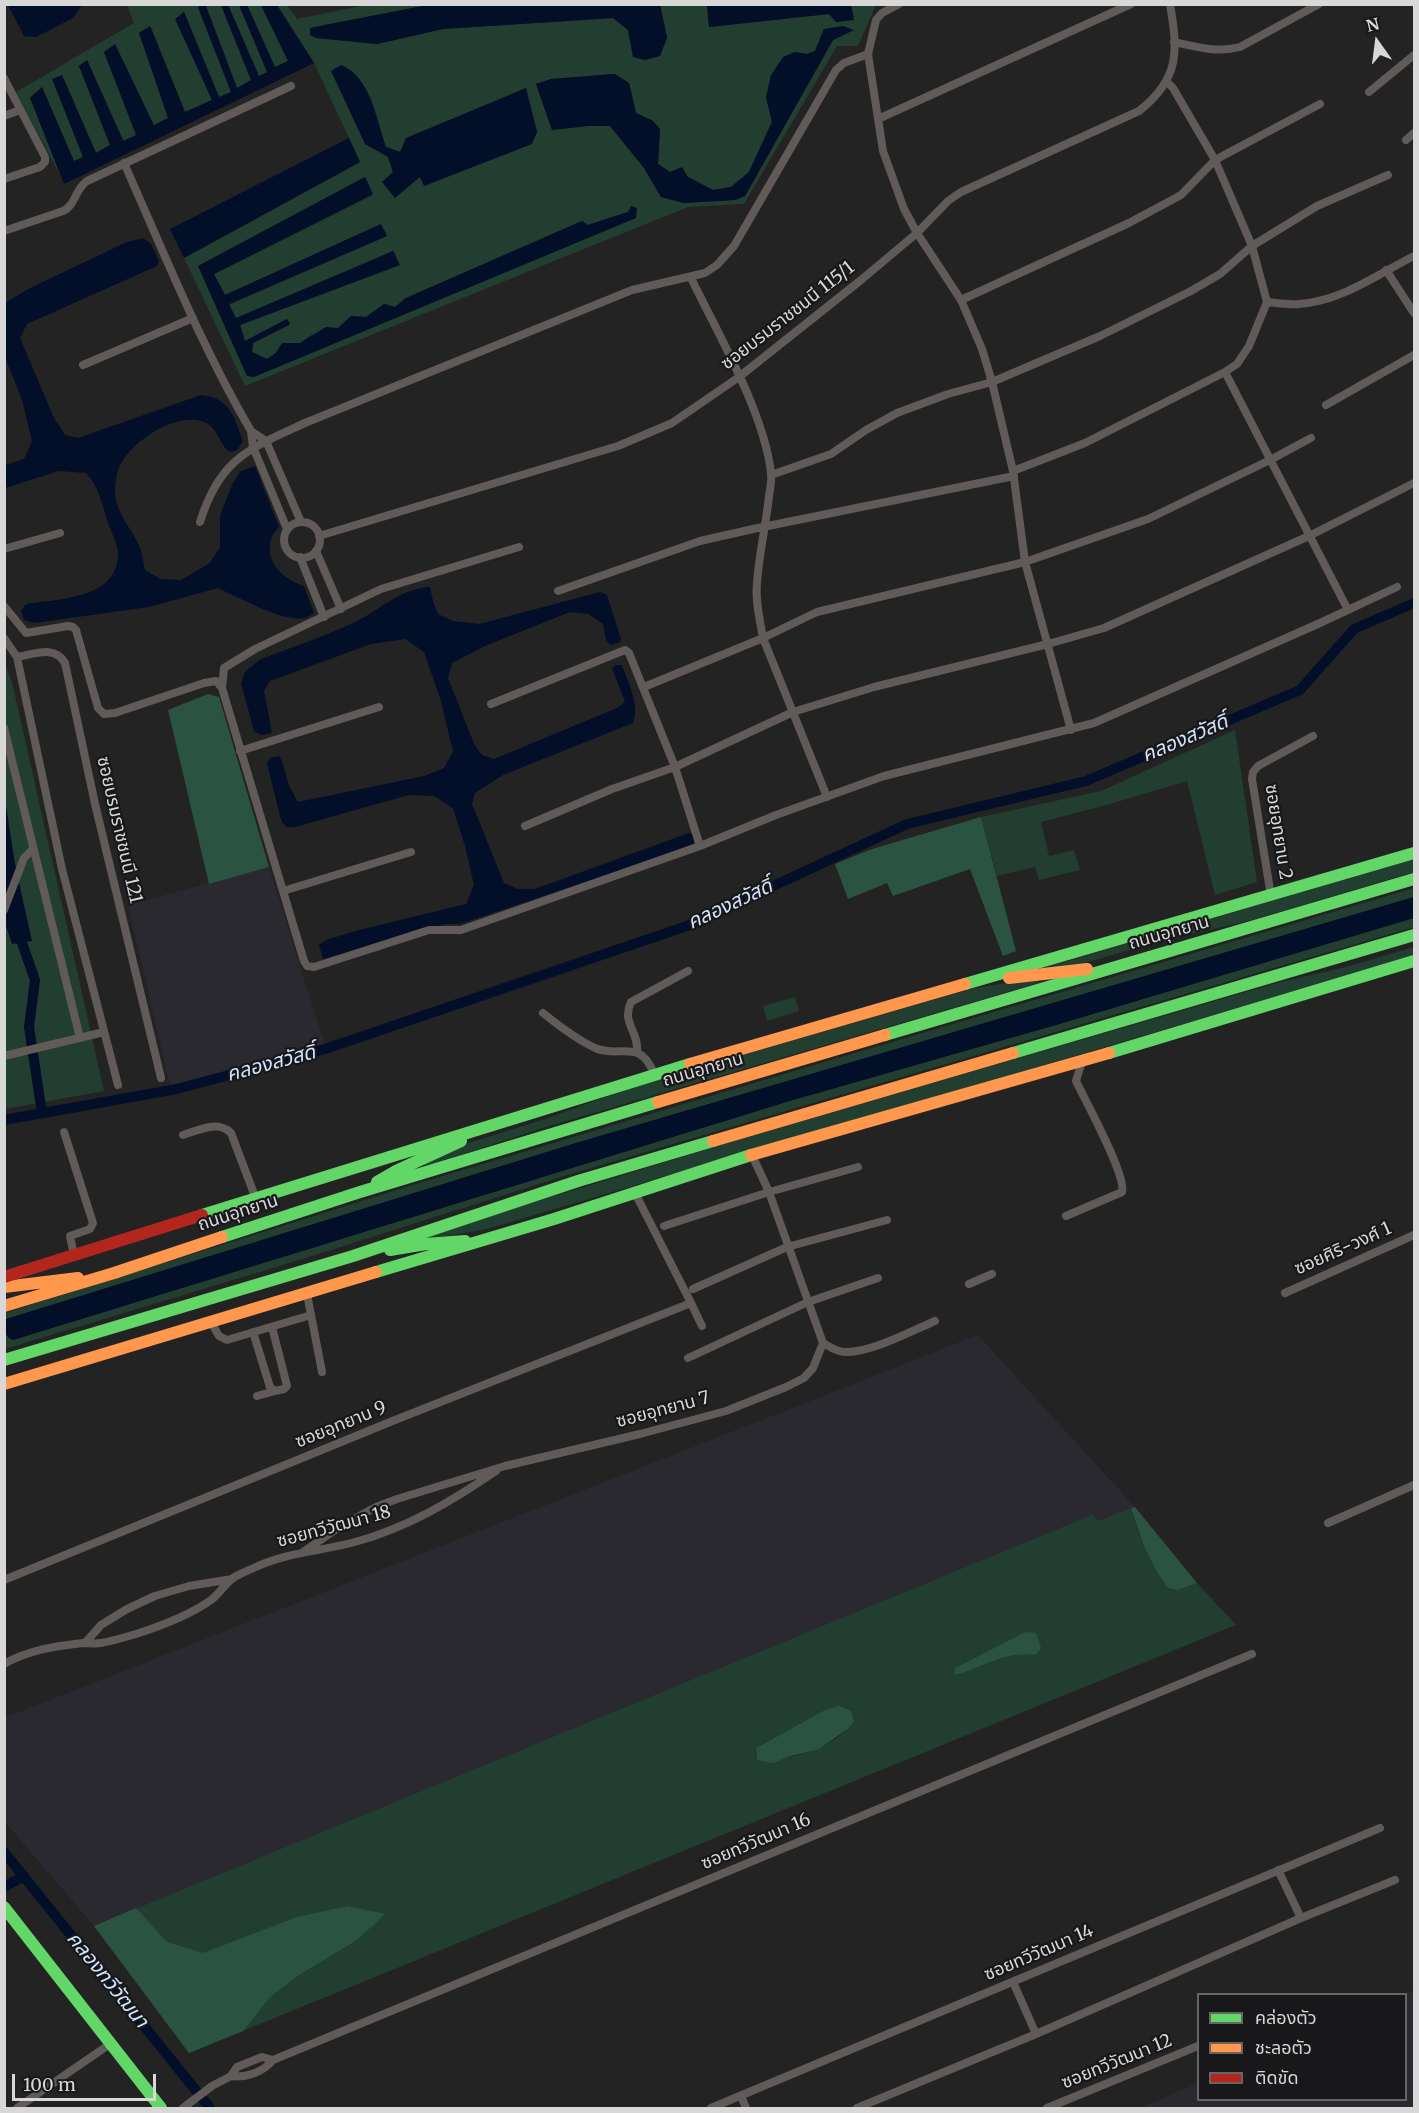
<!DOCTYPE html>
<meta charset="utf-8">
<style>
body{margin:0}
#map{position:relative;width:1419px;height:2113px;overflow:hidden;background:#232323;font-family:Merriweather,"Noto Sans Thai",serif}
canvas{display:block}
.frame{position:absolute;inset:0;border:6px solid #d8d8d9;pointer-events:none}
.legend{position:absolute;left:1197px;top:1993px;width:210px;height:108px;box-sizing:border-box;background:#18181a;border:2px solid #656566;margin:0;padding:8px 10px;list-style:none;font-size:18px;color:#d8d8d9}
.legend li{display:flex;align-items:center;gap:12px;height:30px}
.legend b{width:30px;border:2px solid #656566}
.north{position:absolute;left:1347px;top:12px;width:60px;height:60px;-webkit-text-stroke:4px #18181a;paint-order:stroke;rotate:346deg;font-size:16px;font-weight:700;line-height:24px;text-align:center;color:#d8d8d9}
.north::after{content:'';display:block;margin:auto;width:21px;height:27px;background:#d8d8d9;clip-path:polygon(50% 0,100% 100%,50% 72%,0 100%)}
.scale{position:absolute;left:12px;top:2074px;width:144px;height:27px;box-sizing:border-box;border:3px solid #d8d8d9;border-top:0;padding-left:8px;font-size:18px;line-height:21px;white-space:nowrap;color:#d8d8d9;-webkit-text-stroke:4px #18181a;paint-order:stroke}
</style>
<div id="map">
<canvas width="1419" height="2113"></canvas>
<div class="frame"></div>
<ul class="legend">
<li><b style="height:8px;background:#63d668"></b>คล่องตัว</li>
<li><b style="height:8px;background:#ff974d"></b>ชะลอตัว</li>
<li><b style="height:8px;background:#b3261e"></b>ติดขัด</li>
</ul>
<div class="north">N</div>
<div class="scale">100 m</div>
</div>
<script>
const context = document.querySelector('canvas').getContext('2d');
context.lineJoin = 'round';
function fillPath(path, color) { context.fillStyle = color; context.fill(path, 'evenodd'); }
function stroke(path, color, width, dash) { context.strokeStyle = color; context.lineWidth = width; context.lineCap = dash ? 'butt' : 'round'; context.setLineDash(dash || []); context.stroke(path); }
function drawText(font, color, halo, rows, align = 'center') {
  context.font = font + ' Merriweather,"Noto Sans Thai",serif'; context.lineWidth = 4.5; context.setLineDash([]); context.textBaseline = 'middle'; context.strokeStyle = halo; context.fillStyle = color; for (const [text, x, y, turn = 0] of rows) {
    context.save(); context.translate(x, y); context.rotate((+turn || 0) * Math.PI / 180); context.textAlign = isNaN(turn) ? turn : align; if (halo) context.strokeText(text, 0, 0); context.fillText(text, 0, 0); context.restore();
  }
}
fillPath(new Path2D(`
 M269 867 324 1043 241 1068 170 1085 128 905Z
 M978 1335 1135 1507 94 1926 5 1822 4 1718Z
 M1414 1990V2108H1140L1198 2083V2100H1406V1994H1403Z`), '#2a2930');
fillPath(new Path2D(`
 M205 4 198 8 231 92 219 97 184 12 176 19 212 100 185 112 151 27 139 33 169 118 154 126 104 52 137 135 124 141 87 60 79 66 110 145 96 153 62 75 53 79 83 157 74 162 42 87 30 97 61 177 16 92 134 23 127 5Z
 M206 5H221L251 80 237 88Z
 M228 5H239L267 72 259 76Z
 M247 5H261L288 61 275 67Z
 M277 5H287L297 19 366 5H428L323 25 316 38 377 44 443 29 613 18 628 30 633 57 667 38 660 5H707L709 27 830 14 836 22 854 19 851 5H876L858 46H837L744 204 688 207 245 386 184 258 360 162 314 63ZM824 29 853 30 833 40 745 196 735 200 684 203 661 197 644 168 610 126H588L552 130 536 84 551 79 615 74 629 83 636 113 653 121 660 129 658 164 670 172 688 177 713 190 731 187 749 172 772 121 766 97 794 52 807 54 815 51ZM525 88 537 132 425 186 420 177 393 172 388 157 365 144 370 96 386 147 400 152ZM365 177 373 195 214 274 225 295 381 224 387 236 229 305 235 319 394 251 399 265 240 325 245 341 287 319 290 325 253 343 252 352 266 359 276 353 282 343H300L311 335 338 328 351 316 366 317 384 304 395 307 406 298 582 221 587 225 628 212 247 376 198 266Z
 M4 662 12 682 104 1091 5 1109Z
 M1235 730 1257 882 1215 895 1187 781 1110 804 1041 822 1049 856 1074 850 1080 870 1039 880 1035 867 997 876 981 817 1101 791Z
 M1414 859V872L1252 920 1158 942 1081 964 1037 970Z
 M1414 888V897L576 1143 7 1319 5 1322V1313L416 1184 831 1060Z
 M1414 918V927L564 1176 309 1257 5 1349V1331L9 1338 13 1340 793 1100 1056 1025Z
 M1414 947V956L487 1229 425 1240 424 1236 734 1141 1280 982 1346 967Z
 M1038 978V983L546 1127 433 1164 425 1165 421 1163 450 1149 545 1119 639 1085 975 988Z
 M795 997 799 1011 767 1021 763 1006Z
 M1131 1508 1139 1534 1178 1590 1197 1583 1236 1625 189 2053 94 1926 1092 1515 1098 1521ZM1025 1632 1026 1653 994 1659 954 1674 955 1668ZM823 1711 854 1722C831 1750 791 1760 757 1760L756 1748Z`), '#223e31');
fillPath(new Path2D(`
 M208 694 219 697 269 867 209 884 168 710Z
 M981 817 1016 951 1003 956 970 869 893 896 887 883 848 899 835 864 872 849Z
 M1135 1507 1197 1583 1178 1590 1168 1588C1150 1564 1140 1537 1131 1508Z
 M1025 1632 1036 1633 1041 1648 1035 1655C1006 1650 981 1668 954 1675L955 1668Z
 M839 1706 851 1711 854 1722 848 1729 819 1749 787 1757 774 1763 757 1760 756 1748 823 1711Z
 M348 1906 385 1914 357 1940 299 1975 270 1997 243 2031 189 2053 94 1926 136 1908 167 1942 203 1953 297 1917Z`), '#2a5441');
fillPath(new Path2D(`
 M205 4 237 88 251 80 221 5H228L259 76 267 72 239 5H247L275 67 288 61 261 5H277L314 63 64 184 30 98 42 87 74 161 83 157 52 79 62 75 96 153 110 145 79 66 87 60 123 141 136 135 104 52 115 44 154 125 168 118 139 33 150 26 185 112 212 100 175 19 184 12 219 97 231 92 198 7Z
 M660 4 667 38 660 56 645 60 633 57 628 30 613 18 443 29 377 44 316 38 310 35V28L428 5Z
 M8 5 81 4 82 5 73 18 36 37 24 36Z
 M707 5H851L854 20 836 22 829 14 709 27Z
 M843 26 854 30 833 40 745 196 735 200 684 203 661 197 644 168 610 126H588L552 130 536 84 551 79 615 74 629 83 636 113 653 121 660 129 658 164 670 172 682 167 688 177 713 190 731 187 749 172 772 122 766 97 771 75 783 57 795 52 807 54 815 51 824 29Z
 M341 65C371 77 376 119 386 147L400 152 406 138 526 88 537 132 532 144 424 186 420 177 395 198 382 182 393 172 388 157 365 144 331 71Z
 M349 138 360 162 184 258 170 229Z
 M365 177 373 194 214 274 225 295 381 224 387 236 229 304 236 318 393 251 400 265 240 325 245 341 287 319 290 324 253 343 252 352 267 359 276 353 282 343H300L326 327 338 328 351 316 366 317 384 304 395 307 406 298 582 221 588 225 628 212 631 206 637 208 636 218 254 377 247 376 198 266Z
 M143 238 151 244 159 261 157 266 27 324 20 338 54 418 65 435 78 438 201 395C232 399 233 416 243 441L237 450 230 452C218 444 219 428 204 422 175 411 128 443 118 470 116 476 115 487 115 493 116 512 130 527 138 543 142 551 143 561 145 570L160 579 181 580 210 563 220 547V515L233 483 241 471 255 466 279 527C276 530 272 535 271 539 264 563 285 580 304 586L314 613C311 615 308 617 305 618 284 623 238 597 218 588L149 607 34 623 24 620 21 611 26 604C58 599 118 599 118 554 118 544 111 532 108 523 102 505 99 486 86 473L59 471 5 488V465L24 459 32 441 22 400 5 357V303L30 288 127 242Z
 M430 587 433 601 438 614 453 621 479 624 600 592 607 595 621 639 620 642 611 645 606 640 603 624 588 614 570 612 485 646 452 663 448 678 475 746 482 755 494 759 617 708 625 702 612 668 616 665H622C628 683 640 704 633 723L503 775 475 793 472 804 504 883 518 889H535L689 833 693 835 694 842 692 846 460 924H445L323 959 319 945 326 940 359 930 466 904 474 885 465 846 453 808 434 796 409 795 295 827H286L281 820 267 763 270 758 279 756 282 761 289 786 298 802 424 776 444 768 453 751 440 698 424 652 405 639 371 644 270 681 264 691 272 733 261 735 254 731 241 683 245 672 259 660C292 647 327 636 359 620 382 608 402 588 430 587Z
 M4 793 15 864 32 941 12 944 5 923Z
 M1414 897V918L1056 1025 793 1100 13 1340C4 1337 2 1326 6 1319L576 1143Z`), '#030e28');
stroke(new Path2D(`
 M22 943 35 980 29 1027 42 1113
 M4 1120 177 1089 325 1049 687 926 907 824 1086 781 1300 690 1354 629 1414 603
 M4 1852 210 2108
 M4 1887 24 1876`), '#030e28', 10);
stroke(new Path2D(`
 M899 4 882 13 876 20 868 54 883 151 904 209 917 233 961 300 982 349 992 382 1013 471 1025 562 1071 730
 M1174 42C1196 47 1218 53 1240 47L1319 4
 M4 78 45 157V162L40 167 4 179
 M1369 92 1414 55
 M4 116 20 110
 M878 119 1131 4
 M1406 140 1414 133
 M124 163C164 253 201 346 251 431
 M4 231 63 211C76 205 75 189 87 181L291 86
 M1386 270 1414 313
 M691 278C718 334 764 412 771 473 772 481 770 489 769 496 766 525 759 554 757 583 755 601 760 620 763 638L827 797
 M961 300 1129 223 1181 195 1215 160 1320 104
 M1267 302C1277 303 1289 305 1299 304 1342 301 1378 274 1414 256
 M83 365 193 318
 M1225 372 1348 610
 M1326 405 1414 355
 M1013 471 1085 443 1225 372 1237 364 1249 346 1267 302 1252 246 1215 160 1173 88 1167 82
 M771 475 831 454 866 430 897 413 948 394 992 382 1100 336 1191 291 1220 274 1252 246 1317 206 1388 175
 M200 522C220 458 249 449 305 423L632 290 705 273 717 265 734 246 836 70 844 63 868 54
 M284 540a18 18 0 1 1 36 0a18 18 0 1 1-36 0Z
 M287 529 253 447 251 431 266 441 301 522
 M319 536 618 446 672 423 739 377 861 280 917 233 948 201 961 192 1139 111C1180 79 1178 51 1170 4
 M4 549 60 533
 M316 551 341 609
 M300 557 324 617
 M558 591 700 541 753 529 1014 476
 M4 606 26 633 68 626 73 627 76 630 98 708 104 714 115 713 204 683 216 681 222 688 304 961 307 966 314 967 429 930H461L700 846 776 815 884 776 1094 723 1320 623 1397 587
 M4 638 17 657C35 654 55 645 65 663L95 804 161 1078
 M17 657 62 869 118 1085
 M644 687 763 638 817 612 1025 562 1148 519 1270 460 1311 438
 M222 688 224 668 255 649 381 589 519 547
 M491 704 625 650 629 653 675 767 700 846
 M4 728 80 1038
 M240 751 379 707
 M525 826 612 789 675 767 793 712 874 687 1048 644 1104 628 1309 536 1414 483
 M283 891 411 852
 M1271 896 1252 779 1253 772 1258 766 1313 736
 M4 910 24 858 33 849
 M543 1013C559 1026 576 1039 595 1048 620 1059 640 1037 654 1074
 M637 1052C639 1031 621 1023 631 1002L688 971
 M4 1056 104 1032
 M64 1132 93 1223 90 1229 70 1236 74 1256
 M183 1135C199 1130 218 1120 231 1133L256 1199
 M1066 1216 1122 1192C1127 1176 1085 1100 1076 1081L1082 1061
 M664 1226 769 1192 858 1167
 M969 1284 992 1274
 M693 1289 787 1247 887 1220
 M1285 1293 1414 1235
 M307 1294 322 1372
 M691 1303 702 1326
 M211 1322 219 1336 227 1340 311 1315
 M253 1332 270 1387 275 1391 284 1389 287 1386 272 1327
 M823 1343C830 1347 837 1352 845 1352 870 1353 912 1331 935 1321
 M688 1358 808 1302 878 1278
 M257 1396 275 1391
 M1328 1523 1414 1485
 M303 1552 341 1526 376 1507 397 1499 505 1466 640 1434 726 1411 786 1387 804 1378 813 1368 823 1343 769 1192 752 1155
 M4 1580 395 1420 691 1303 634 1191
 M85 1643 101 1625 127 1609 155 1596 189 1586 232 1579
 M4 1664C28 1650 56 1646 83 1643 89 1643 95 1644 101 1643 113 1641 125 1637 136 1634 161 1626 190 1615 211 1600 219 1594 225 1584 233 1578 241 1573 250 1570 258 1566 289 1552 322 1551 355 1542 407 1528 452 1501 496 1471
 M1301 1918 1395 1880
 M1013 1982 1036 2034
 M231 2076C247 2078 263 2072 273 2060L1252 1654
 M741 2096 746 2108
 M17 2108 110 2044
 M183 2108 212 2086 231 2076 237 2067 262 2057 273 2060
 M711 2108 1380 1828
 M857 2108 1036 2034 1301 1918 1278 1870
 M1047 2108 1198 2046`), '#605a58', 8);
stroke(new Path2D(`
 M965 984 1414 853
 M885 1035 1414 879
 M1013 1053 1414 935
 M1109 1053 1414 961
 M377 1182 396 1171 461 1141
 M202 1215 690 1064
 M222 1237 360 1192 658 1102
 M390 1250 426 1244 465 1241
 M376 1272 554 1219 751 1155
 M4 1360 353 1256 578 1181 713 1141
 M4 1907 161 2108`), '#63d668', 12);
stroke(new Path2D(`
 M1009 978 1087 969
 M690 1064 965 984
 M658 1102 885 1035
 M713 1141 1013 1053
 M751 1155 1109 1053
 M4 1287 78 1278
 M4 1306 114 1273 222 1237
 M4 1384 376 1272`), '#ff974d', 12);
stroke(new Path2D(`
 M4 1277 202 1215`), '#b3261e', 12);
drawText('18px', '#d8d8d9', '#18181a', [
 ["ซอยบรมราชชนนี 115/1",788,316,-38],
 ["ซอยบรมราชชนนี 121",119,830,77],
 ["ซอยอุทยาน 2",1278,832,81],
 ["ถนนอุทยาน",1169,933,-16],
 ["ถนนอุทยาน",703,1070,-16],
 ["ถนนอุทยาน",238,1213,-18],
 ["ซอยศิริ-วงศ์ 1",1343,1249,-24],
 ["ซอยอุทยาน 7",663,1410,-15],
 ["ซอยอุทยาน 9",341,1425,-22],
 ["ซอยทวีวัฒนา 18",334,1527,-15],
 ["ซอยทวีวัฒนา 16",756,1842,-23],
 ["ซอยทวีวัฒนา 14",1039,1953,-23],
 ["ซอยทวีวัฒนา 12",1117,2062,-22]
]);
drawText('italic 20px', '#d2e5fd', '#18181a', [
 ["คลองสวัสดิ์",1185,739,-23],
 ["คลองสวัสดิ์",730,905,-25],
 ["คลองสวัสดิ์",271,1064,-15],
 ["คลองทวีวัฒนา",107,1980,51]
]);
</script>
